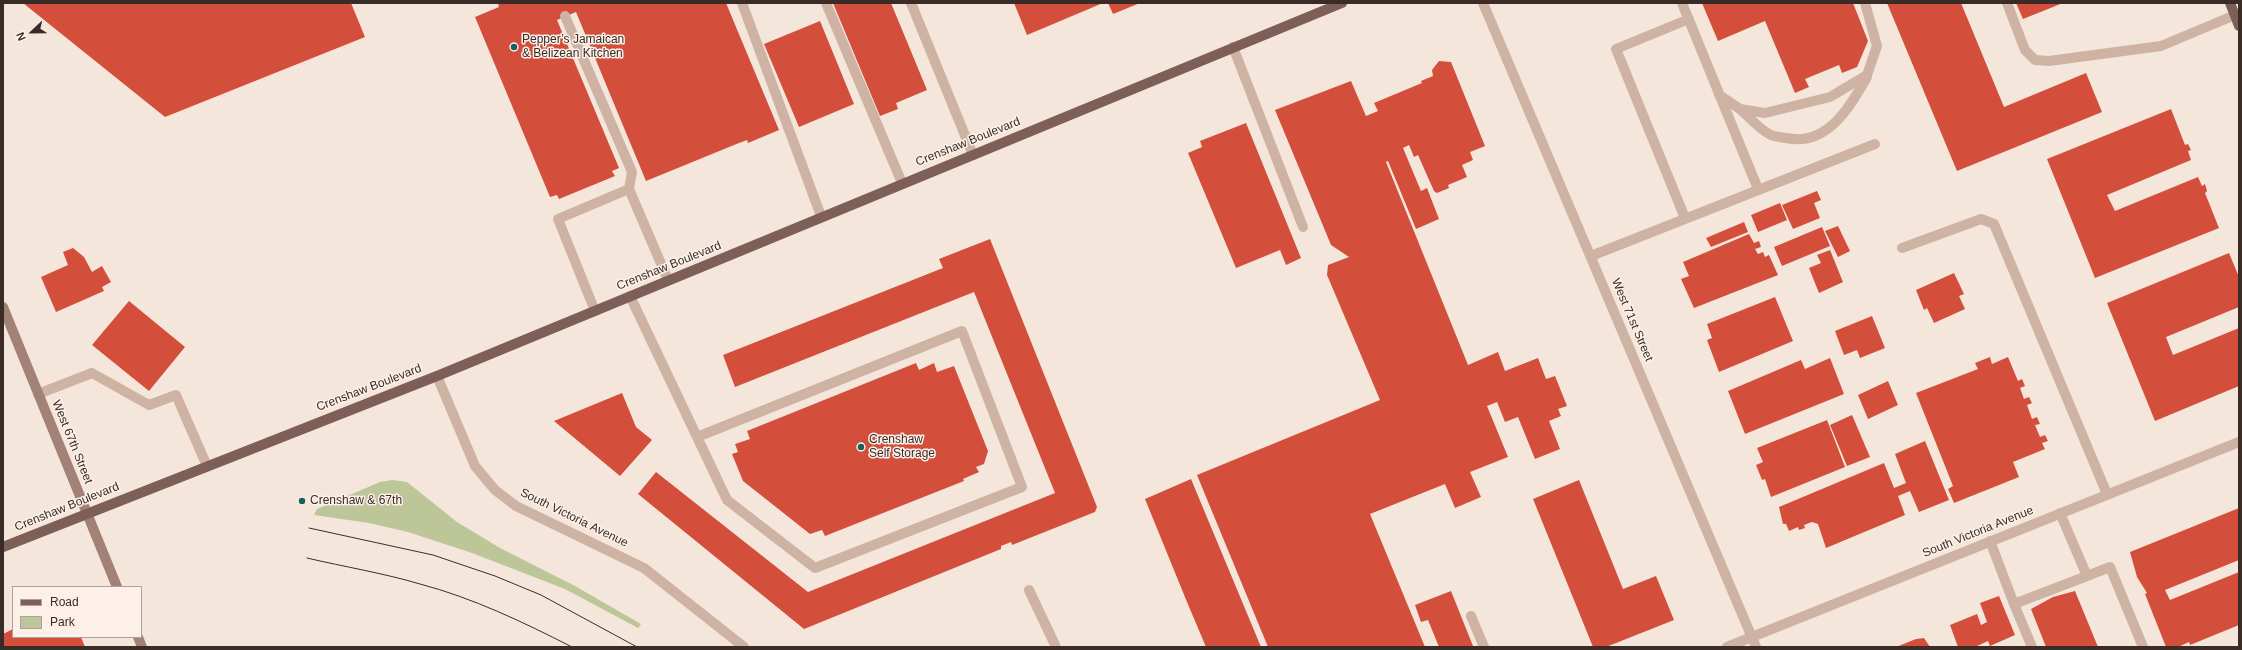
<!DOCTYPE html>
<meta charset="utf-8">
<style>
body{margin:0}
#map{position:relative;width:2242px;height:650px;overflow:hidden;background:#f5e6db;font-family:Arial,sans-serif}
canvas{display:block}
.frame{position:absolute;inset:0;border:4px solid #3a2b27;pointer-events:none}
.legend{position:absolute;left:12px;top:586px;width:130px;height:52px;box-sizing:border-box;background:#fcf0e8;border:1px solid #aea19b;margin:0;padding:5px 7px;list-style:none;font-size:12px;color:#3a2b27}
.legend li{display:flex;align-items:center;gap:8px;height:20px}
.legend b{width:20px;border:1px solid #aea19b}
.north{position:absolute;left:12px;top:12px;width:40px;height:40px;-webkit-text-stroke:3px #fcf0e8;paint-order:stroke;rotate:248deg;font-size:11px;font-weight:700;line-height:16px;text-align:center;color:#3a2b27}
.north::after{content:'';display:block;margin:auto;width:14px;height:18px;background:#3a2b27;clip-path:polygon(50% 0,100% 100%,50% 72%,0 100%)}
</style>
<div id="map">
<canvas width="2242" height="650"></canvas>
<div class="frame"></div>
<ul class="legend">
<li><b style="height:5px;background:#7d5f57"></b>Road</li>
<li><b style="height:11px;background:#bcc699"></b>Park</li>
</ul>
<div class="north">N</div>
</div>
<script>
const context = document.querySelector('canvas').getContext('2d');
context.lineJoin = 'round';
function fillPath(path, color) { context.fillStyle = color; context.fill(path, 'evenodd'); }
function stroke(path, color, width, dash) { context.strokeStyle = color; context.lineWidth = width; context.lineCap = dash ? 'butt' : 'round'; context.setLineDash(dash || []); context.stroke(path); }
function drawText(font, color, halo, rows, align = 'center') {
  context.font = font + ' Arial,sans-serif'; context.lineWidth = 3; context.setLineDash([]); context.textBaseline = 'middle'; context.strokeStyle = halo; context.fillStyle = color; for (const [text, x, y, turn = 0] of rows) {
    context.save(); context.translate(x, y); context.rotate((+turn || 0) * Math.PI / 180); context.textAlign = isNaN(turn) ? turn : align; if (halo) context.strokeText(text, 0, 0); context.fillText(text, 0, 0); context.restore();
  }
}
fillPath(new Path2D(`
 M392 480 407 482 457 522 500 548 575 586 641 624 638 628 565 589 472 553 408 532 369 523 314 515 317 509 380 482Z`), '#bcc699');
fillPath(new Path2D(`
 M23 3H351L365 37 165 117Z
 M498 3H726L779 130 748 143 747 140 734 145 646 181 576 12 557 20 619 168 612 171 615 176 559 199 557 195 550 197 475 17 499 7Z
 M833 3H891L927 90 896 103 898 109 880 116Z
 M1014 3H1103L1027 35Z
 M1108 3H1140L1113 14Z
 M1702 3H1853L1868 41 1857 67 1842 73 1839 65 1805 79 1809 87 1795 93 1765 21 1718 41Z
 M1887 3H1961L2004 107 2086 73 2102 112 1957 171Z
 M2016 3H2063L2023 19Z
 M820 21 854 104 799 127 764 44Z
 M1439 61 1451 62 1485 146 1470 152 1473 160 1462 165 1467 177 1448 185 1449 188 1437 193 1434 191 1418 155 1414 157 1409 145 1403 148 1421 191 1427 188 1439 219 1416 229 1388 161 1386 162 1468 365 1498 352 1505 371 1538 358 1546 379 1555 376 1567 406 1558 409 1561 416 1549 421 1560 449 1535 459 1518 417 1505 422 1497 402 1487 406 1508 457 1470 472 1481 497 1455 508 1445 484 1370 514 1425 647H1268L1197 475 1380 400 1327 275 1328 265 1349 257 1331 245 1275 110 1351 81 1366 116 1378 111 1374 103 1422 83 1421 81 1433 76 1432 70Z
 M2171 109 2185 145 2188 144 2191 150 2188 151 2191 160 2107 195 2115 211 2198 177 2202 186 2205 184 2207 191 2205 193 2219 228 2095 278 2047 159Z
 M1246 123 1301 258 1286 265 1280 250 1236 268 1188 153 1202 147 1200 141Z
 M1817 191 1821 200 1814 203 1820 218 1793 229 1782 205Z
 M1780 203 1787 220 1758 232 1751 215Z
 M1744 222 1748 232 1711 247 1706 238Z
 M1838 226 1850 251 1838 257 1825 231Z
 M1822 227 1830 246 1782 266 1774 247Z
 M1749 234 1754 243 1759 241 1761 247 1755 249 1758 254 1763 252 1765 257 1769 255 1778 275 1694 308 1681 279 1689 276 1683 262Z
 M990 239 1097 507 1095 512 1012 545 1011 542 1001 546V549L804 629 638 494 656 472 808 592 1055 493 974 292 735 387 723 355 943 268 939 259Z
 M73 248 84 257 92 272 102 266 111 282 102 287 104 291 56 312 41 277 68 265 63 252Z
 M1830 250 1843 282 1819 293 1809 268 1821 263 1817 255Z
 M2229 253 2239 277V307L2166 337 2173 355 2239 328V386L2155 421 2107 303Z
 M1954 273 1964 294 1959 296 1965 309 1934 323 1927 308 1924 310 1916 290Z
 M1775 297 1793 341 1719 372 1707 340 1712 338 1707 324Z
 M129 301 185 347 149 391 92 345Z
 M1872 316 1885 348 1860 358 1857 350 1844 355 1835 331Z
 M1990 357 1992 364 2008 357 2018 381 2022 379 2025 386 2020 388 2024 399 2029 397 2032 403 2027 405 2032 419 2037 417 2040 424 2035 425 2040 437 2045 435 2048 441 2042 443 2045 449 2013 462 2019 477 1954 503 1948 489 1953 486 1916 393 1978 369 1975 363Z
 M1830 358 1844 394 1745 434 1728 391 1801 360 1805 369Z
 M916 363 919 370 934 363 937 372 954 366 988 451 984 464 976 467 979 472 963 479 964 481 825 536 822 530 810 534 743 481 732 454 738 452 735 444 750 439 747 431Z
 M1888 381 1898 405 1868 419 1858 395Z
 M622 393 636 427 652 440 620 476 554 421Z
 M1852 415 1870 457 1847 466 1830 425Z
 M1827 420 1845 467 1771 497 1765 479 1762 480 1756 465 1763 462 1757 448Z
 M1925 441 1949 500 1919 512 1910 491 1898 496 1905 515 1826 548 1818 524 1812 522 1804 525 1805 528 1799 530 1798 527 1789 531 1786 524H1783L1779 507 1884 463 1894 488 1906 483 1895 454Z
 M1191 479 1261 647H1206L1187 602 1145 499Z
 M1579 480 1623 589 1656 576 1674 620 1606 647H1593L1533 499Z
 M2239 508V560L2165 590 2170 600 2239 572V625L2190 645 2189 642 2178 647H2166L2145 594 2147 593 2137 577 2130 552Z
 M1451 591 1473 646 1471 647H1439L1428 620 1421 622 1415 605Z
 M2075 591 2098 647H2046L2031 609 2053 597Z
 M1999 596 2015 635 1990 646 1988 641 1975 647H1958L1950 625 1977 614 1981 625 1987 622 1980 603Z
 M13 629V637H81L85 647H3V634Z
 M1924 638 1930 647H1896L1916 639Z`), '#d34e3b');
stroke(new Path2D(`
 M742 3 821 216
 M826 3 902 183
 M911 3 973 155
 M1682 3 1758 189
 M2007 3 2025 50 2035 60 2049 61 2161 46 2235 15
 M565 16 632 172 629 189
 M1233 47 1303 227
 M1719 95 1740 109 1765 113 1830 97 1867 75 1877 46 1865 3
 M1740 109C1749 117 1760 130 1771 135 1775 137 1781 137 1786 138 1827 147 1850 107 1867 77
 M1685 218 1616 49 1689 19
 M1902 248 1981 219 1994 224 2107 494
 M1591 256 1875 144
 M630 296 727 500 815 568 1022 487 962 331 697 437
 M595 311 558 219 629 189 668 280
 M38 394 92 373 149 405 176 395 207 466
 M2060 513 2087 576 2110 567 2143 647
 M1990 541 2014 604 2087 576
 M1029 590 1056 647
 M2014 604 2032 647
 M1471 616 1484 647`), '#ceb3a5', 10);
stroke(new Path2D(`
 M1483 3 1756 647
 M437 376 475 466 495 490 516 506 644 568 744 647
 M1727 647 2239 442`), '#ceb3a5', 10);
stroke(new Path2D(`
 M3 307 117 587
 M138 637 142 647`), '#a28176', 10);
stroke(new Path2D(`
 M2230 3 2239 26
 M3 547 437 376 1342 3`), '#7d5f57', 10);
stroke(new Path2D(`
 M309 528 433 555 495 576 541 595 637 647
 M307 558C345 567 383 573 420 584 473 598 523 622 572 647`), '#3a2b27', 1);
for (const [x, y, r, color] of [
 [514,47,4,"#18605c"],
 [861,447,4,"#18605c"],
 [302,501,4,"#18605c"]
]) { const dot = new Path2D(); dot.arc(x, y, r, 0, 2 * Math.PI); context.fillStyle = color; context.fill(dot); stroke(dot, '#fcf0e8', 1.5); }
drawText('12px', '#3a2b27', '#fcf0e8', [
 ["Pepper’s Jamaican",522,40],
 ["& Belizean Kitchen",522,54],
 ["Crenshaw",869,440],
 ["Self Storage",869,454],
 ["Crenshaw & 67th",310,501]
], 'left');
drawText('12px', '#3a2b27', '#fcf0e8', [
 ["Crenshaw Boulevard",968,142,-22],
 ["Crenshaw Boulevard",669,266,-22],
 ["West 71st Street",1632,320,67],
 ["Crenshaw Boulevard",369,388,-21],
 ["West 67th Street",72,442,68],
 ["Crenshaw Boulevard",67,507,-22],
 ["South Victoria Avenue",574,518,26],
 ["South Victoria Avenue",1978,532,-22]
]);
</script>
